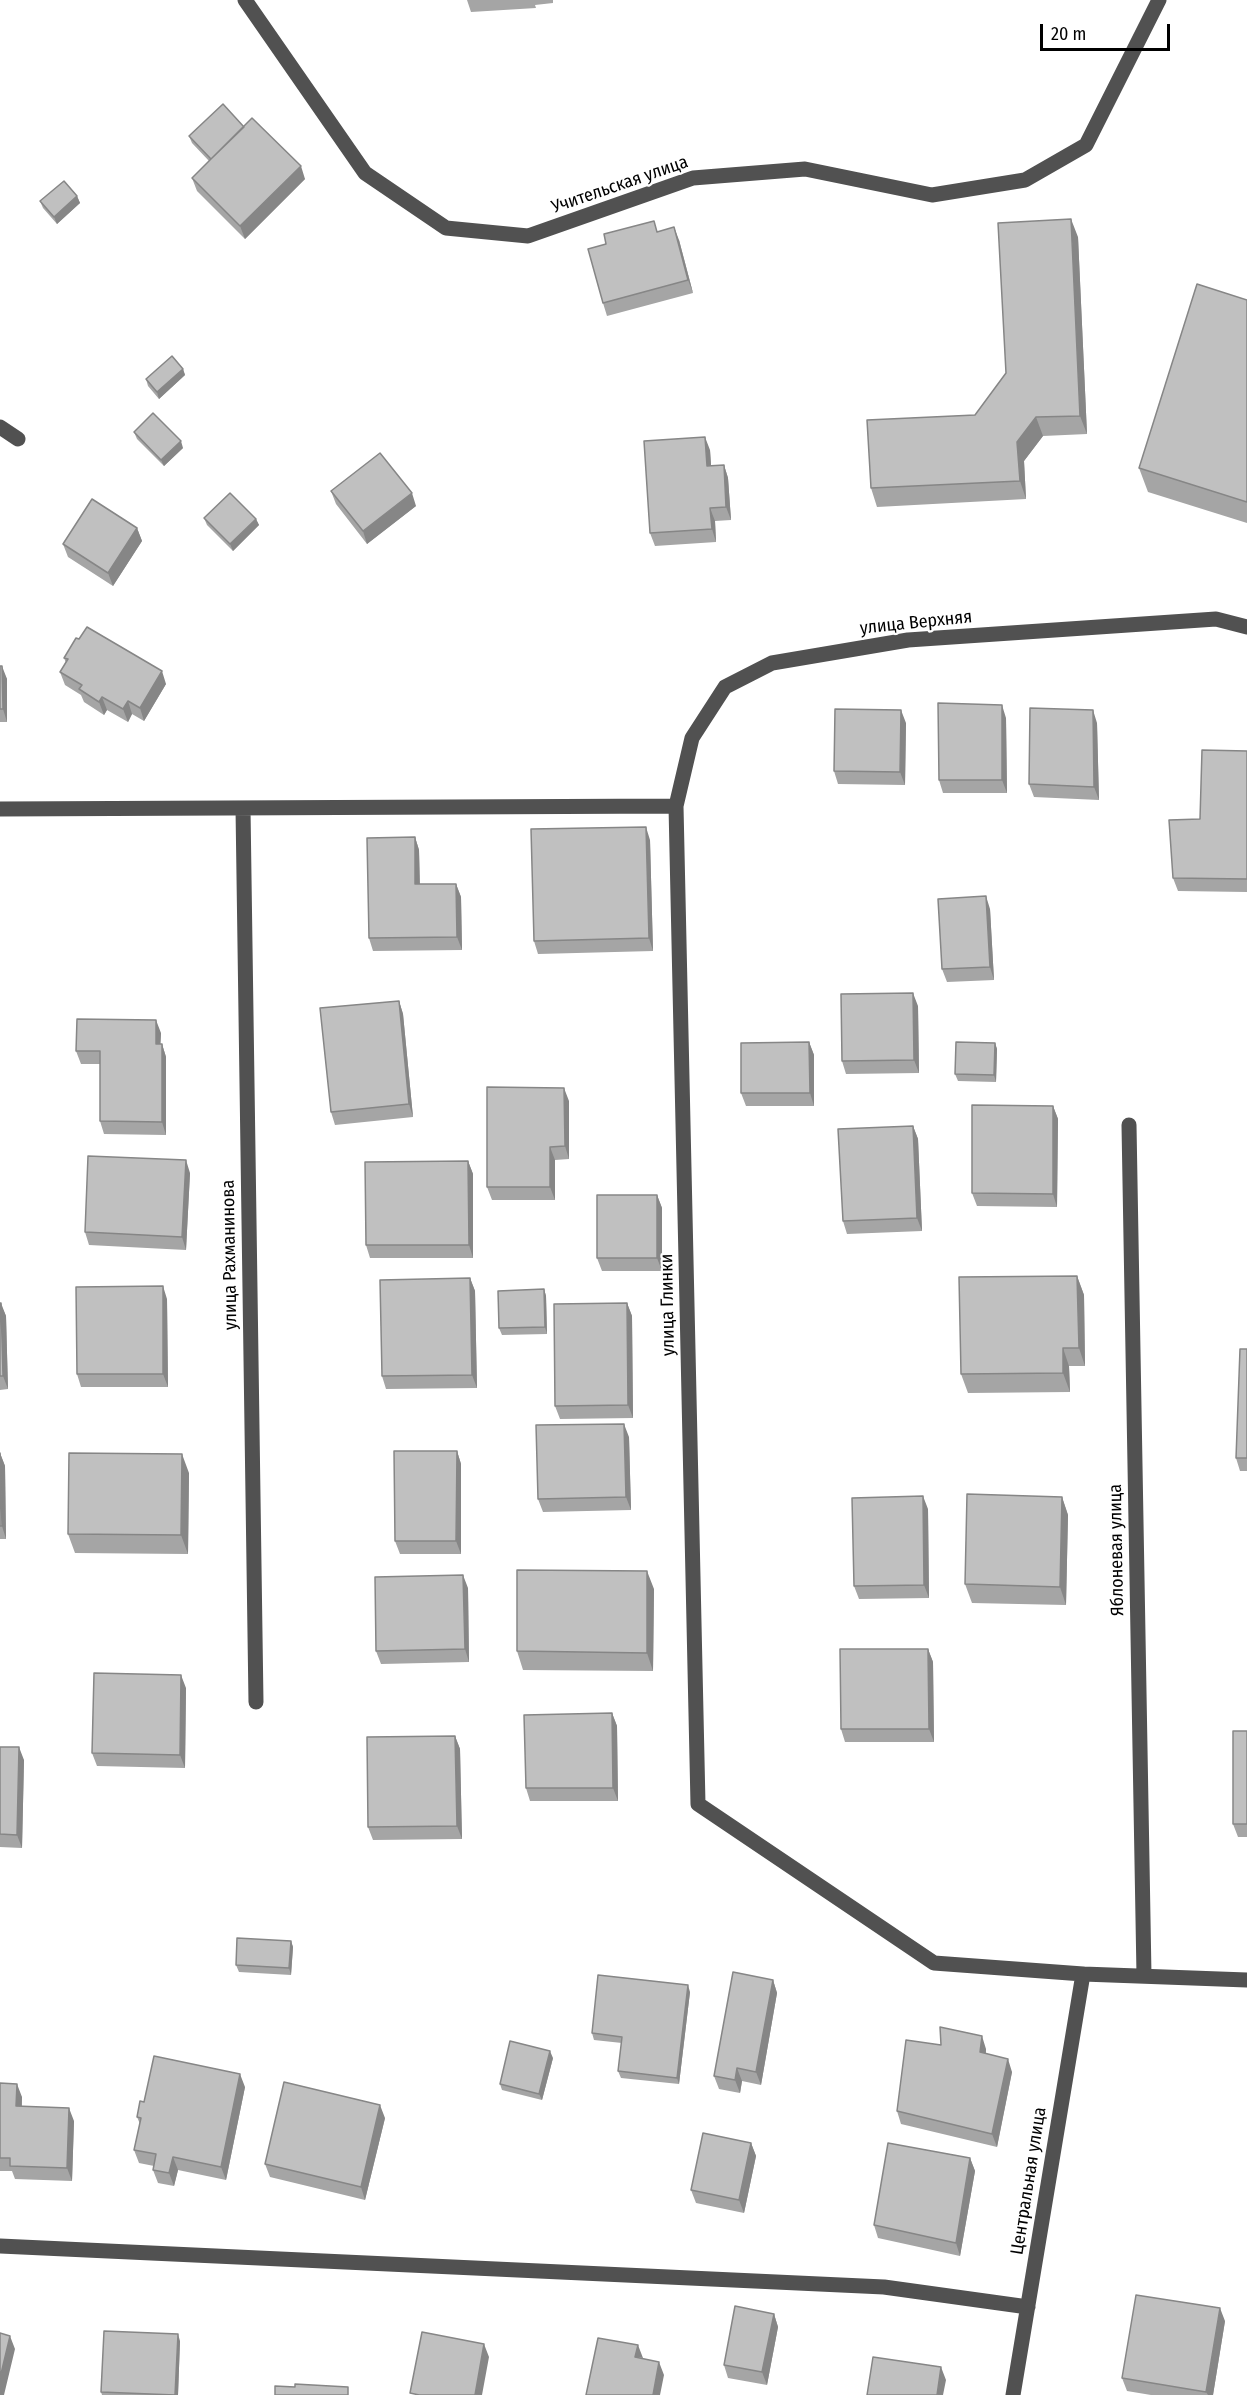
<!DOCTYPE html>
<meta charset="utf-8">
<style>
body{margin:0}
#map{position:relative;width:1247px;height:2395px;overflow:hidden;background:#fff;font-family:"Fira Sans Condensed",sans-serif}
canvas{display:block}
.scale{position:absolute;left:1040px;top:24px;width:130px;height:27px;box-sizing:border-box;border:3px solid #000;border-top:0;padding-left:8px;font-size:18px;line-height:21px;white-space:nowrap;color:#000;-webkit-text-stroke:4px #fff;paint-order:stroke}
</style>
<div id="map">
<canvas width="1247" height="2395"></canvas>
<div class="scale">20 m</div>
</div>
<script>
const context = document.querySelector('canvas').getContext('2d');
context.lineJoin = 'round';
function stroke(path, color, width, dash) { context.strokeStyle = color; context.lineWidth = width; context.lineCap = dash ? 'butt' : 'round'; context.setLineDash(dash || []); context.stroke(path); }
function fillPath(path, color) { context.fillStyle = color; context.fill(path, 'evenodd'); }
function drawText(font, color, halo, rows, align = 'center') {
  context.font = font + ' "Fira Sans Condensed",sans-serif'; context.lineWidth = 4.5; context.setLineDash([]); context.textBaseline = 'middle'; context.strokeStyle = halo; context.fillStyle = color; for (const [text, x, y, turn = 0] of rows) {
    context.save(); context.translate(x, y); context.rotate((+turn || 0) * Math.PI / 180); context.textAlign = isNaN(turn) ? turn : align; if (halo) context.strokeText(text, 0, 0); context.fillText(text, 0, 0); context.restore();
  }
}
stroke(new Path2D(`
 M245 0 365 173 446 228 528 236 693 178 805 169 932 195 1025 180 1086 145 1159 0
 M0 427 18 439
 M1247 627 1216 619 908 640 772 663 725 687 692 738 676 806 698 1804 934 1963 1083 1974 1247 1980
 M243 808 256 1702
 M0 809 676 806
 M1129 1125 1144 1975
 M0 2246 884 2287 1028 2307
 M1013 2395 1083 1974`), '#515151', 15);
fillPath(new Path2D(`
 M467 0H553V3L535 5 536 8 471 12Z
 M244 127 305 179 245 239 197 191 192 178 209 161 192 143 189 136Z
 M77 196 80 203 57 224 43 208 40 201Z
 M658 232 679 240 693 293 607 316 603 303Z
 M1078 237 1087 434 1043 436 1024 461 1026 499 877 507 871 488 975 415 1006 373Z
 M1247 300V523L1148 492 1139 468Z
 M183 369 185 375 159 399 148 386 146 379Z
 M134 432 183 448 164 466 137 439Z
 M710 450 711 466 724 465 728 478 731 520 715 521 716 542 655 546 650 533Z
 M331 491 416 506 367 544 336 504Z
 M204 518 256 519 259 525 233 551 207 525Z
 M137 528 142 541 113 586 68 557 63 544Z
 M64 658 166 684 144 721 132 714 128 722 107 710 104 715 84 702 81 695 65 685 60 672 66 663Z
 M0 666 7 679V722H0Z
 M1006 718 1007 793H943L939 780Z
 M906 723 905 785 838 784 834 771Z
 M1097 723 1099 800 1034 797 1029 784Z
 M1247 751V892L1178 891 1173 878 1200 819Z
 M415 837 419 850 420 884H456L461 897 462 950 373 951 369 938Z
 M650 840 653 951 538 954 534 941Z
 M990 909 994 980 947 982 942 969Z
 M399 1001 403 1014 413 1117 335 1125 331 1112Z
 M918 1006 919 1073 846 1074 842 1061Z
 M161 1033 160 1044H162L166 1057V1135L104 1134 100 1121V1064H81L76 1051Z
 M809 1042 814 1055V1106H746L741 1093Z
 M995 1043 997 1049 996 1082 958 1081 955 1074Z
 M569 1101V1159L555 1160V1200H492L487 1187Z
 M1053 1106 1058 1119 1057 1207 977 1206 972 1193Z
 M913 1126 918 1139 922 1231 847 1234 843 1221Z
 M468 1161 473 1174V1258H370L366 1245Z
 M190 1173 186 1250 89 1245 85 1232Z
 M657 1195 662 1208V1271H602L597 1258Z
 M1077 1276 1084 1295 1085 1366H1069L1070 1392 968 1393 961 1374Z
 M470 1278 475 1291 477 1388 386 1389 382 1376Z
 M544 1289 546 1296 547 1334 502 1335 499 1328Z
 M167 1299 168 1387H81L77 1374Z
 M0 1303 6 1316 8 1389 0 1390Z
 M627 1303 632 1316 633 1418 560 1419 555 1406Z
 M1247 1349V1471H1240L1236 1458Z
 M629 1437 631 1510 543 1512 538 1499Z
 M457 1451 461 1464V1554H400L395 1541Z
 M0 1453 5 1466 6 1539H0Z
 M189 1473 188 1554 75 1553 68 1534Z
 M1062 1497 1068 1515 1066 1605 972 1603 965 1584Z
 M928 1509 929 1598 859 1599 854 1586Z
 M468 1588 469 1662 381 1664 376 1651Z
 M654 1589 653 1671 523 1670 517 1651Z
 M928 1649 933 1662 934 1742H845L841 1729Z
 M186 1688 185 1768 97 1766 92 1753Z
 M612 1713 617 1726 618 1801H530L526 1788Z
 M1247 1731V1837H1238L1233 1824Z
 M455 1736 460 1749 462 1839 373 1840 368 1827Z
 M0 1747 24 1760 22 1848 0 1847Z
 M291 1941 293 1947 291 1975 239 1972 236 1965Z
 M773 1980 777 1993 761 2085 742 2081 740 2093 719 2089 714 2076Z
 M690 1992 679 2084 621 2078 618 2071 622 2043 594 2040 592 2033Z
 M941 2045 986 2049V2054L1012 2072 997 2147 901 2124 897 2111Z
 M553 2058 542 2100 502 2090 500 2084Z
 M0 2083 22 2097V2106L74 2121 72 2181 15 2179 12 2171H0Z
 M245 2087 226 2180 178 2170 174 2186 158 2183 153 2170 154 2166 139 2163 134 2150 140 2124 137 2117 144 2102Z
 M385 2118 365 2200 270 2177 265 2164Z
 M751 2143 756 2156 744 2213 696 2203 691 2190Z
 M970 2158 975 2171 960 2256 878 2238 874 2225Z
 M774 2314 778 2327 767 2385 728 2378 724 2365Z
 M1225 2321 1213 2395H1151L1127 2391 1122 2378Z
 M180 2341 178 2395H102L101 2392Z`), '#a5a5a5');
fillPath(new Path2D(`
 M301 166 305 179 245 239 240 226Z
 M77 196 80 203 57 224 54 217Z
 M1071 219 1078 237 1087 434 1080 416Z
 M674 227 679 240 693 293 688 280Z
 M183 369 185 375 159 399 157 392Z
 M1036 417 1043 436 1024 461 1026 499 1020 481 1017 442Z
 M705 437 710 450 712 479 707 466Z
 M181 441 183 448 164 466 161 460Z
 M724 465 728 478 731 520 726 507Z
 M412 493 416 506 367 544 363 531Z
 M710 508 715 521 716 542 712 529Z
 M256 519 259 525 233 551 230 544Z
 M137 528 142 541 113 586 108 573Z
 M2 666 7 679V722L3 709Z
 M162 671 166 684 144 721 140 708Z
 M102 697 107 710 104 715 99 702Z
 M128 701 132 714 128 722 123 709Z
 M1002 705 1006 718 1007 793 1002 780Z
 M901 710 906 723 905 785 900 772Z
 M1093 710 1097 723 1099 800 1094 787Z
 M646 827 650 840 653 951 649 938Z
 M415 837 419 850 420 897 415 884Z
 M456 884 461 897 462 950 457 937Z
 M986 896 990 909 994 980 990 967Z
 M913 993 918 1006 919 1073 914 1060Z
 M399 1001 403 1014 413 1117 409 1104Z
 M156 1020 161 1033 160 1057 156 1044Z
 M809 1042 814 1055V1106L810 1093Z
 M995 1043 997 1049 996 1082 994 1075Z
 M162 1044 166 1057V1135L162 1122Z
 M564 1088 569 1101V1159L565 1146Z
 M1053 1106 1058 1119 1057 1207 1053 1194Z
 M913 1126 918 1139 922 1231 917 1218Z
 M550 1147 555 1160V1200L550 1187Z
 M186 1160 190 1173 186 1250 182 1237Z
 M468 1161 473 1174V1258L469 1245Z
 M657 1195 662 1208V1271L657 1258Z
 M1077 1276 1084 1295 1085 1366 1079 1348Z
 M470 1278 475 1291 477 1388 472 1375Z
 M163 1286 167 1299 168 1387 163 1374Z
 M544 1289 546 1296 547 1334 545 1327Z
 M1 1303 6 1316 8 1389 3 1376Z
 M627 1303 632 1316 633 1418 628 1405Z
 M1063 1348 1069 1366 1070 1392 1063 1373Z
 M624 1424 629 1437 631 1510 626 1497Z
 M457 1451 461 1464V1554L456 1541Z
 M0 1453 5 1466 6 1539 2 1526Z
 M182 1454 189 1473 188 1554 181 1535Z
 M923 1496 928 1509 929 1598 924 1585Z
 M1062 1497 1068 1515 1066 1605 1060 1587Z
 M647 1571 654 1589 653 1671 647 1653Z
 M463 1575 468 1588 469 1662 465 1649Z
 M928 1649 933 1662 934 1742 929 1729Z
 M181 1675 186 1688 185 1768 180 1755Z
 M612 1713 617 1726 618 1801 613 1788Z
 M455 1736 460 1749 462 1839 457 1826Z
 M19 1747 24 1760 22 1848 17 1835Z
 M291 1941 293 1947 291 1975 289 1968Z
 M773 1980 777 1993 761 2085 756 2072Z
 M688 1985 690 1992 679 2084 677 2078Z
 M982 2036 986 2049 985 2065 980 2052Z
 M550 2051 553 2058 542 2100 539 2094Z
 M1008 2059 1012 2072 997 2147 992 2134Z
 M737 2068 742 2081 740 2093 735 2080Z
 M240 2074 245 2087 226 2180 221 2167Z
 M17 2084 22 2097 21 2119 16 2106Z
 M380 2105 385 2118 365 2200 361 2187Z
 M69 2108 74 2121 72 2181 67 2168Z
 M751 2143 756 2156 744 2213 739 2200Z
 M173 2157 178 2170 174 2186 169 2173Z
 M970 2158 975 2171 960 2256 956 2243Z
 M1220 2308 1225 2321 1213 2395H1208L1206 2392Z
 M774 2314 778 2327 767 2385 762 2372Z
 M178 2334 180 2341 178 2395H175Z
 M10 2336 15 2349 4 2395H0V2378Z
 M484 2344 489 2357 482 2395H475Z
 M638 2345 643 2358 635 2357Z
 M659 2362 664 2375 660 2395H653Z
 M941 2367 946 2380 943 2395H937Z`), '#868686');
const building = new Path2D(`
 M223 104 244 127 211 159 189 136Z
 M252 118 301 166 240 226 192 178Z
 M64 181 77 196 54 217 40 201Z
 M1071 219 1080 416 1036 417 1017 442 1020 481 871 488 867 420 975 415 1006 373 998 223Z
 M654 221 657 232 674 227 688 280 603 303 588 249 606 244 604 234Z
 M1197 284 1247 300V502L1139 468Z
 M172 356 183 369 157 392 146 379Z
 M153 413 181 441 161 460 134 432Z
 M705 437 707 466 724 465 726 507 710 508 712 529 650 533 644 441Z
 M380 453 412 493 363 531 331 491Z
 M230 493 256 519 230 544 204 518Z
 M92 499 137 528 108 573 63 544Z
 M87 627 162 671 140 708 128 701 123 709 102 697 99 702 79 689 82 685 60 672 68 659 64 658 76 638 79 639Z
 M0 666H2L3 709H0Z
 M938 703 1002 705V780H939Z
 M1030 708 1093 710 1094 787 1029 784Z
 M835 709 901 710 900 772 834 771Z
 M1202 750 1247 751V879L1173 878 1169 820 1200 819Z
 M646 827 649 938 534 941 531 829Z
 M415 837V884H456L457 937 369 938 367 838Z
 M986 896 990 967 942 969 938 899Z
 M913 993 914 1060 842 1061 841 994Z
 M399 1001 409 1104 331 1112 320 1008Z
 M77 1019 156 1020V1044H162V1122L100 1121V1051H76Z
 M809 1042 810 1093H741V1043Z
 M956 1042 995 1043 994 1075 955 1074Z
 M487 1087 564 1088 565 1146 550 1147V1187H487Z
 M972 1105 1053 1106V1194L972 1193Z
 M913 1126 917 1218 843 1221 838 1129Z
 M88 1156 186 1160 182 1237 85 1232Z
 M468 1161 469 1245H366L365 1162Z
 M597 1195H657V1258H597Z
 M1077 1276 1079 1348H1063V1373L961 1374 959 1277Z
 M470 1278 472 1375 382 1376 380 1280Z
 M163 1286V1374H77L76 1287Z
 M544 1289 545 1327 499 1328 498 1291Z
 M0 1303H1L3 1376H0Z
 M627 1303 628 1405 555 1406 554 1304Z
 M1240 1349H1247V1458H1236Z
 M624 1424 626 1497 538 1499 536 1425Z
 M394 1451H457L456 1541H395Z
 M0 1453 2 1526H0Z
 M69 1453 182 1454 181 1535 68 1534Z
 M967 1494 1062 1497 1060 1587 965 1584Z
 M923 1496 924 1585 854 1586 852 1498Z
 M517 1570 647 1571V1653L517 1651Z
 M463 1575 465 1649 376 1651 375 1577Z
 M840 1649H928L929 1729H841Z
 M94 1673 181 1675 180 1755 92 1753Z
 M612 1713 613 1788H526L524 1715Z
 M1233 1731H1247V1824H1233Z
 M455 1736 457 1826 368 1827 367 1737Z
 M0 1747H19L17 1835 0 1834Z
 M237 1938 291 1941 289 1968 236 1965Z
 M733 1972 773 1980 756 2072 737 2068 735 2080 714 2076Z
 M598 1975 688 1985 677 2078 618 2071 622 2037 592 2033Z
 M940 2027 982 2036 980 2052 1008 2059 992 2134 897 2111 906 2040 941 2045Z
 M510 2041 550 2051 539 2094 500 2084Z
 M154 2056 240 2074 221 2167 173 2157 169 2173 153 2170 156 2154 134 2150 141 2118 137 2117 140 2101 144 2102Z
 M284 2082 380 2105 361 2187 265 2164Z
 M0 2083 17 2084 16 2106 69 2108 67 2168 10 2166V2158H0Z
 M703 2133 751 2143 739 2200 691 2190Z
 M888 2143 970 2158 956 2243 874 2225Z
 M1136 2295 1220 2308 1206 2392 1122 2378Z
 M735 2306 774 2314 762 2372 724 2365Z
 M104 2331 178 2334 175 2395 101 2392Z
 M422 2332 484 2344 475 2395H419L410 2393Z
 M0 2333 10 2336 0 2378Z
 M598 2338 638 2345 635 2357 659 2362 653 2395H586Z
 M873 2357 941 2367 937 2395H867Z
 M295 2384 348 2387V2395H275V2386L295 2387Z`);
fillPath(building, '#c0c0c0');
stroke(building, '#868686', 1.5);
drawText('18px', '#000', '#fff', [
 ["Учительская улица",620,185,-19],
 ["улица Верхняя",916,623,-6],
 ["улица Рахманинова",230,1255,-91],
 ["улица Глинки",668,1305,-91],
 ["Яблоневая улица",1117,1550,-91],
 ["Центральная улица",1029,2181,-81]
]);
</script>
